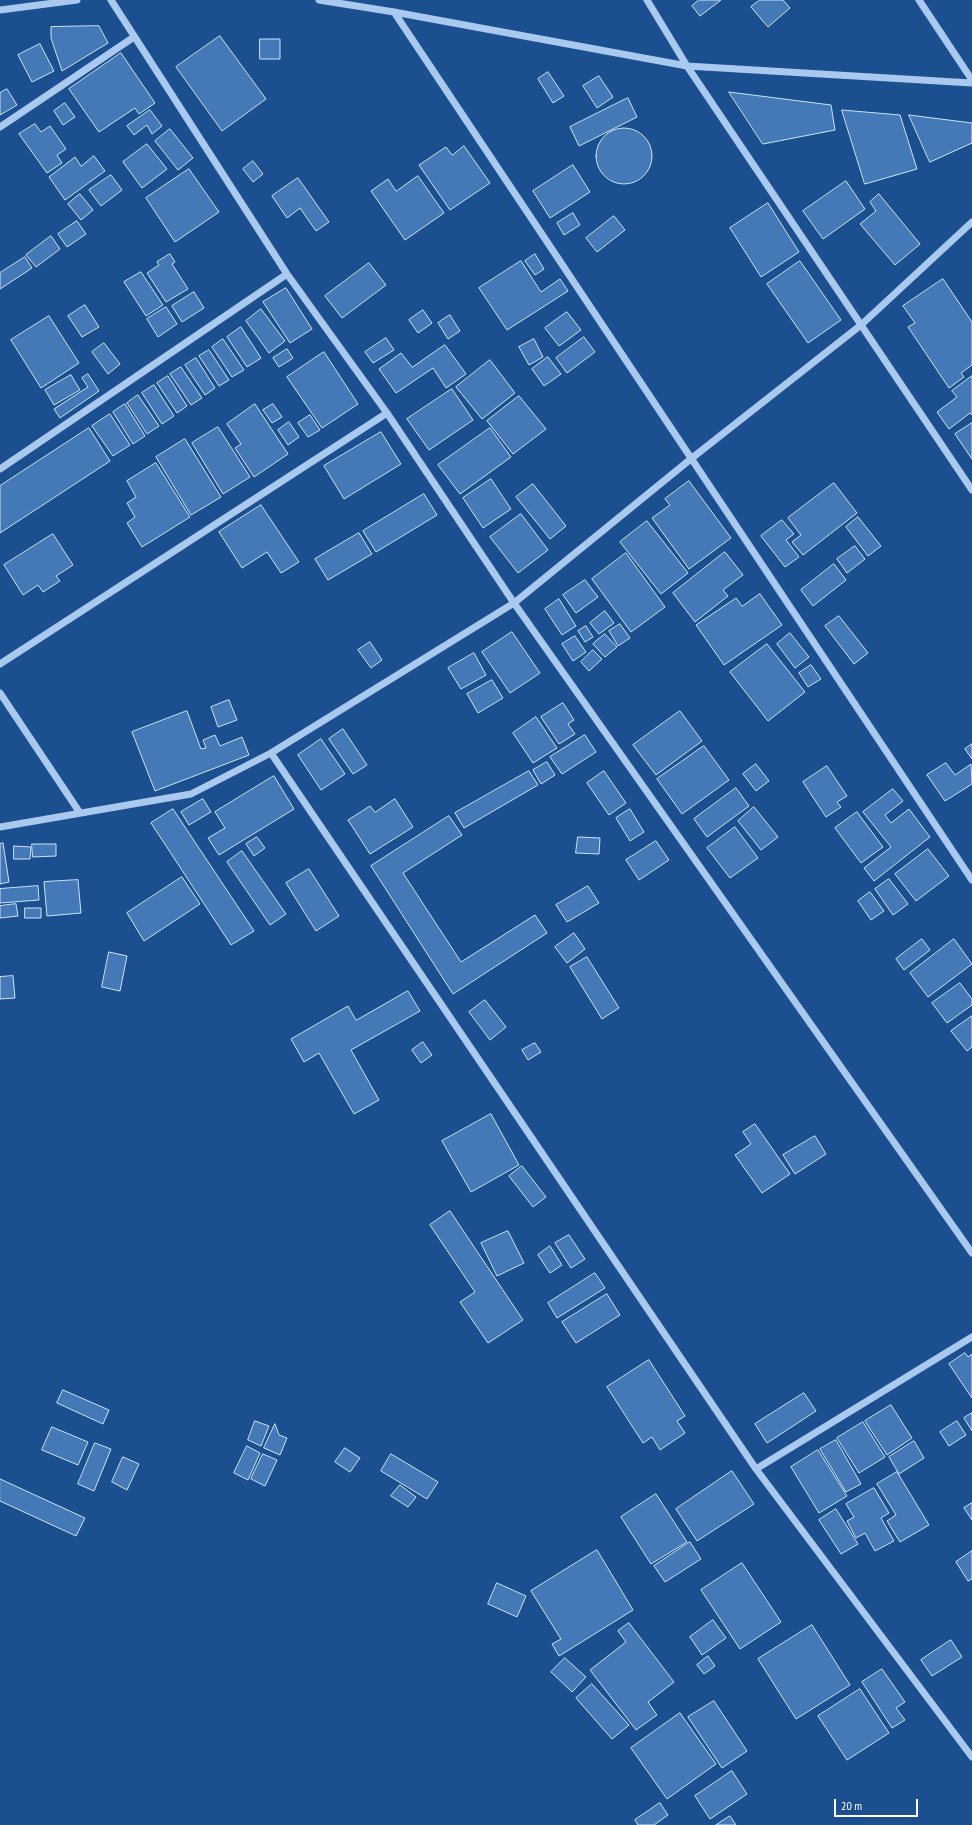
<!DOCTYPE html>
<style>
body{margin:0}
#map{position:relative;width:972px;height:1825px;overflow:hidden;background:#1b4f8f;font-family:"PT Sans Narrow",sans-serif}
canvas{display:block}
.scale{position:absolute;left:834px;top:1799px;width:84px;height:18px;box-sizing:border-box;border:2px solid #fff;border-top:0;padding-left:5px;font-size:12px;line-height:14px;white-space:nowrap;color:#fff;-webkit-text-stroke:3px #1b4f8f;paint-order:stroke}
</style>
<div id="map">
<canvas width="972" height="1825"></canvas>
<div class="scale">20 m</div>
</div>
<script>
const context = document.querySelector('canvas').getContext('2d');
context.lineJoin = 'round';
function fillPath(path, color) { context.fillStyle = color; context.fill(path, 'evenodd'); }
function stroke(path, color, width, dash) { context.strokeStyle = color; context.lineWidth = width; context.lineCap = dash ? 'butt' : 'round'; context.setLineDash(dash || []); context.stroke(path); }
const building = new Path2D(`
 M699 0H721L700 16 692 6Z
 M760 0H783L790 8 768 27 751 7Z
 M99 26 108 43 62 71 51 38V27Z
 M220 36 266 99 222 131 176 67Z
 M260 39H280V59H260Z
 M40 44 54 71 32 82 18 55Z
 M121 53 155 103 139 114 135 108 99 132 69 89Z
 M548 72 564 96 553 103 538 79Z
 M599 76 613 97 597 108 583 86Z
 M7 89 17 105 0 115V93Z
 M729 92 831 105 835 130 763 144Z
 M628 98 637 117 579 146 570 127Z
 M65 103 75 117 63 125 54 111Z
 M150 110 162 126 152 134 147 125 134 135 127 126Z
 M842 110 900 115 917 169 865 184Z
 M909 115 972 123V143L930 162Z
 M35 124 41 132 50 126 66 149 57 155 62 163 47 173 19 134Z
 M596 156a28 28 0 1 1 56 0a28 28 0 1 1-56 0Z
 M170 129 193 158 178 170 155 141Z
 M147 144 167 169 142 188 123 162Z
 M464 146 490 183 450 210 419 165 446 147 452 155Z
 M94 156 105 171 65 200 49 177 75 157 81 166Z
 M253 161 263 174 253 182 243 169Z
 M573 165 590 192 550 218 533 191Z
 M189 169 219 212 175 242 146 198Z
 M111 175 122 190 101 206 89 190Z
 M418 176 444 213 405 240 371 191 388 179 396 191Z
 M298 178 329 222 316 231 300 208 287 218 272 196Z
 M846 181 865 209 823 239 803 211Z
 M80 194 93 210 81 220 68 204Z
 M879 194 920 244 895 265 860 224 876 211 870 202Z
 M768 203 799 252 761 277 730 228Z
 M573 213 580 225 564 235 557 223Z
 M614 216 625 230 597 252 586 238Z
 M77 221 86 234 67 247 58 234Z
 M51 236 60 249 36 267 26 255Z
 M170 254 175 262 172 264 188 289 166 302 147 273 159 265 157 262Z
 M535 254 544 269 535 275 525 261Z
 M25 257 32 268 0 289V273Z
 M521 261 541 292 560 279 568 291 507 330 479 288Z
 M800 261 841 320 808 343 767 284Z
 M369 263 386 285 342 318 325 296Z
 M141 272 163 305 146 316 124 282Z
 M943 279 972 322V365L961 373 964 377 949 388 908 327 915 323 903 306Z
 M286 288 312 329 290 343 263 302Z
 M194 292 204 308 182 322 172 306Z
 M85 305 99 327 82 337 68 316Z
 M166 307 177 324 158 337 147 319Z
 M261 309 285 341 269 353 246 321Z
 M423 310 432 323 418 333 409 320Z
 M567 312 581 330 559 346 545 328Z
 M450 315 460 331 448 339 438 323Z
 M49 316 79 363 41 388 11 340Z
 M241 327 261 358 247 367 227 337Z
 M584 337 595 352 567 373 556 358Z
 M386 338 394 350 373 363 365 352Z
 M223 339 244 370 232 377 212 347Z
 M534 339 543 357 529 365 519 347Z
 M104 343 120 364 108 374 92 352Z
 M445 345 466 374 446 388 433 368 396 393 379 369 401 353 412 367Z
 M287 349 293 358 279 367 273 358Z
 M209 350 229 380 219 386 199 356Z
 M324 352 358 404 322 428 287 377Z
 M548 357 561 374 544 386 532 369Z
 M196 358 215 388 205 395 185 365Z
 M490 360 515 393 482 419 456 387Z
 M181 367 202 398 191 405 170 374Z
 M88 374 99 391 60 418 54 409 88 387 82 378Z
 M71 375 80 390 54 405 45 390Z
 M168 376 187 406 177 413 157 383Z
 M972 376V415L970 413 949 429 937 412 957 397 952 391Z
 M154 385 174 416 162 424 142 393Z
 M452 389 473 420 429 450 407 419Z
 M138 395 159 426 147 434 127 403Z
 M519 396 546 429 513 454 487 421Z
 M125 404 145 436 133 444 113 412Z
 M255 404 288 454 254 477 235 448 241 444 227 424Z
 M273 404 282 417 272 423 263 410Z
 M110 414 130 445 113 456 92 426Z
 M310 415 320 430 308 437 298 423Z
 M289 422 299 437 288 445 278 430Z
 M972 423V459L955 434Z
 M218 427 250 477 223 494 192 443Z
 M89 428 110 461 0 533V486Z
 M490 428 511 457 460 494 438 465Z
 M381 432 401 464 344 499 324 466Z
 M185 439 221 497 191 515 156 457Z
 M156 463 190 517 142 547 127 523 135 517 127 503 136 497 127 481Z
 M491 479 511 509 483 528 463 498Z
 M689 481 731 538 689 569 652 518 670 505 665 499Z
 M834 483 857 513 803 555 792 542 801 535 788 518Z
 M533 484 566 526 550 539 516 497Z
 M424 494 437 515 376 552 363 531Z
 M261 505 299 562 281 573 267 552 242 568 219 532Z
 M521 514 548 550 518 573 490 537Z
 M858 517 881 546 868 556 846 527Z
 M782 520 794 534 786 540 799 557 785 567 761 536Z
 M647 521 688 573 661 594 620 542Z
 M359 533 372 554 328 580 315 559Z
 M53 534 73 565 56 576 60 581 43 592 38 585 23 595 4 565Z
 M855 546 865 559 847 573 837 559Z
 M725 552 743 575 723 590 728 596 695 622 673 593Z
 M626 553 665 607 631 632 592 579Z
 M834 564 846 580 813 606 801 590Z
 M585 580 598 597 576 613 563 595Z
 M760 594 782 625 724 665 696 625 736 598 742 606Z
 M559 599 576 626 562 635 545 609Z
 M605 611 614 623 599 634 590 623Z
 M839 616 868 653 854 664 825 626Z
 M620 624 630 638 618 646 609 631Z
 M586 626 593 637 585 642 578 631Z
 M512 632 540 673 510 693 482 652Z
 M790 633 809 657 795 668 777 644Z
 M605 634 617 647 605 657 593 644Z
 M575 636 586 652 573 661 562 644Z
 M370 642 382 660 371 668 358 650Z
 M767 644 805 692 768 721 730 672Z
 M593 650 602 659 589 671 581 662Z
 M474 653 486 675 461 689 448 668Z
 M811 665 821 679 808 687 799 673Z
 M492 680 503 698 478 713 467 694Z
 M229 700 237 720 218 727 211 707Z
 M563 703 574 720 568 724 575 734 559 744 541 717Z
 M187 711 201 749 206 748 203 740 215 735 220 746 242 737 249 755 155 791 132 732Z
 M680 711 702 741 656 775 633 745Z
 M536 717 557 748 533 763 513 733Z
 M343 729 367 765 353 774 329 739Z
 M585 735 596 752 562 774 550 757Z
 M321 739 345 774 321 790 298 755Z
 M972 744V759L965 749Z
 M704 746 729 780 682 814 657 779Z
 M547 762 555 775 541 784 533 770Z
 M946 763 955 775 971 764 972 784 945 801 927 775Z
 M756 764 769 781 756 791 743 774Z
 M827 766 847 796 837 802 841 807 826 817 803 782Z
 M529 771 538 785 464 828 455 813Z
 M604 771 626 803 609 815 587 783Z
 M274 776 294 809 219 855 208 838 225 828 215 812Z
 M736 788 749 806 707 837 694 819Z
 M893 789 903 801 885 815 891 823 909 809 930 837 874 881 864 868 891 847 863 812Z
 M203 799 211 812 189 825 181 812Z
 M395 799 413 827 370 854 348 820 370 806 375 812Z
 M754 807 778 837 761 850 738 821Z
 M173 809 254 931 231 945 151 823Z
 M630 809 644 832 630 841 616 818Z
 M857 812 883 847 861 863 835 828Z
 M449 816 462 835 403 873 461 962 535 915 547 933 453 994 371 866Z
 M735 827 758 858 730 878 707 848Z
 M257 837 265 848 254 856 246 844Z
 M578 837 600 838 599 854 576 853Z
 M656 841 669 860 639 880 626 860Z
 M3 843 9 882 0 884V844Z
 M32 844H56V856L33 857Z
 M14 846 31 847 30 859H14Z
 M928 849 949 876 916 901 895 874Z
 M242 851 286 914 270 925 227 862Z
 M309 869 339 916 316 931 286 883Z
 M182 877 200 904 144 941 127 913Z
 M889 879 908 904 893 915 875 889Z
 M78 880 81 913 47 916 44 882Z
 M38 886 39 900 0 903V889Z
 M588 886 599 903 567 922 556 905Z
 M870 892 884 911 871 920 858 901Z
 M16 904 18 916 0 918V906Z
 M25 908H41V918H25Z
 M574 933 585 949 567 963 555 947Z
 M922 939 930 950 904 970 896 959Z
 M954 939 972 964 928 997 910 973Z
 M109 952 127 956 120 991 102 987Z
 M587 957 619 1008 602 1019 570 967Z
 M13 976 15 998 0 999V977Z
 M960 983 972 999V1005L947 1023 932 1003Z
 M408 991 420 1011 351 1050 379 1100 354 1114 319 1053 304 1062 291 1039 348 1006 356 1020Z
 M485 1000 506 1027 490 1040 469 1012Z
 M972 1016V1047L967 1051 951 1031Z
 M423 1042 432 1055 421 1063 412 1050Z
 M535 1043 541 1052 528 1060 522 1050Z
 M491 1114 519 1165 471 1192 442 1141Z
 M755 1124 790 1174 762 1193 735 1155 751 1144 743 1132Z
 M815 1136 826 1154 795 1174 783 1155Z
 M522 1166 546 1197 533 1207 509 1176Z
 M450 1211 523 1320 488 1343 460 1302 475 1292 430 1225Z
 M508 1231 524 1263 497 1276 481 1243Z
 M569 1235 585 1259 571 1268 555 1243Z
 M550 1246 562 1265 550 1273 538 1255Z
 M595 1273 605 1288 557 1318 548 1303Z
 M607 1294 620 1315 576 1343 562 1322Z
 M965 1353 968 1357 972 1354V1398L949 1364Z
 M649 1360 685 1416 677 1421 685 1433 660 1450 652 1437 643 1443 607 1387Z
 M63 1390 109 1410 103 1424 57 1403Z
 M804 1393 816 1411 767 1443 755 1424Z
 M891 1405 912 1438 887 1455 865 1421Z
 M972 1413V1431L964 1418Z
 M255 1421 269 1426 261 1446 248 1440Z
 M957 1421 966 1435 949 1446 940 1432Z
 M863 1422 885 1457 859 1473 837 1438Z
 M275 1424 279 1435 287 1438 280 1455 264 1448Z
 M52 1427 88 1442 78 1465 42 1450Z
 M836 1440 861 1484 846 1492 820 1449Z
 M914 1441 924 1458 899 1474 889 1457Z
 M95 1443 111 1449 94 1491 78 1484Z
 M247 1446 260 1453 248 1480 234 1473Z
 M345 1448 360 1458 350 1472 335 1462Z
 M818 1450 847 1496 819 1513 791 1467Z
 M263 1454 277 1460 265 1486 251 1479Z
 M391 1454 438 1482 427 1499 381 1471Z
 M123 1457 139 1464 127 1490 112 1482Z
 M732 1471 754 1504 697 1541 676 1509Z
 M897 1472 929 1525 900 1542 887 1521 896 1515 877 1484Z
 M0 1479 85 1518 76 1536 0 1501Z
 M400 1485 416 1497 408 1507 391 1496Z
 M874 1488 889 1513 881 1518 894 1541 875 1551 865 1533 856 1538 847 1521 854 1517 846 1504Z
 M656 1494 687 1542 651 1564 621 1517Z
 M972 1503V1520L964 1508Z
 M836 1509 858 1544 841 1554 819 1520Z
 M690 1542 701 1559 665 1582 654 1566Z
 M597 1550 633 1610 559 1656 552 1644 561 1639 531 1591Z
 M972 1551V1579L968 1581 956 1562Z
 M742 1563 781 1622 740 1649 701 1590Z
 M497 1583 526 1596 517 1617 488 1604Z
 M713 1620 726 1638 702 1655 690 1637Z
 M629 1623 674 1682 648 1702 657 1715 636 1730 590 1670 626 1642 618 1631Z
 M812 1625 850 1685 796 1719 758 1659Z
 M951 1640 962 1657 932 1676 921 1660Z
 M708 1656 715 1666 704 1674 697 1665Z
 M565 1658 586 1677 572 1692 551 1672Z
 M882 1669 905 1702 896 1708 905 1720 892 1728 862 1682Z
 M592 1684 629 1725 612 1739 576 1698Z
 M860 1689 889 1733 847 1760 818 1716Z
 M714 1701 747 1751 722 1768 688 1717Z
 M680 1713 716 1764 667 1799 631 1748Z
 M732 1771 747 1794 710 1819 695 1796Z
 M660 1803 668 1815 654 1825H638L635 1820Z
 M730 1816 736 1825H716Z`);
fillPath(building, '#4478b7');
stroke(building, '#cfe3fa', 1);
stroke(new Path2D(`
 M111 0 287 274 387 413 514 603 972 1253
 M319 0 394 12 687 66 972 83
 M647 0 687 66 972 490
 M919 0 972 80
 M0 10 77 0
 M394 12 972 880
 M0 127 134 37
 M0 469 287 274
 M0 664 387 413
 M0 693 80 813
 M271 753 756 1469 972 1757
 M0 827 191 794 271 753 514 603 692 458 861 325 972 222
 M756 1469 972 1337`), '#a9c9ee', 7);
</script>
